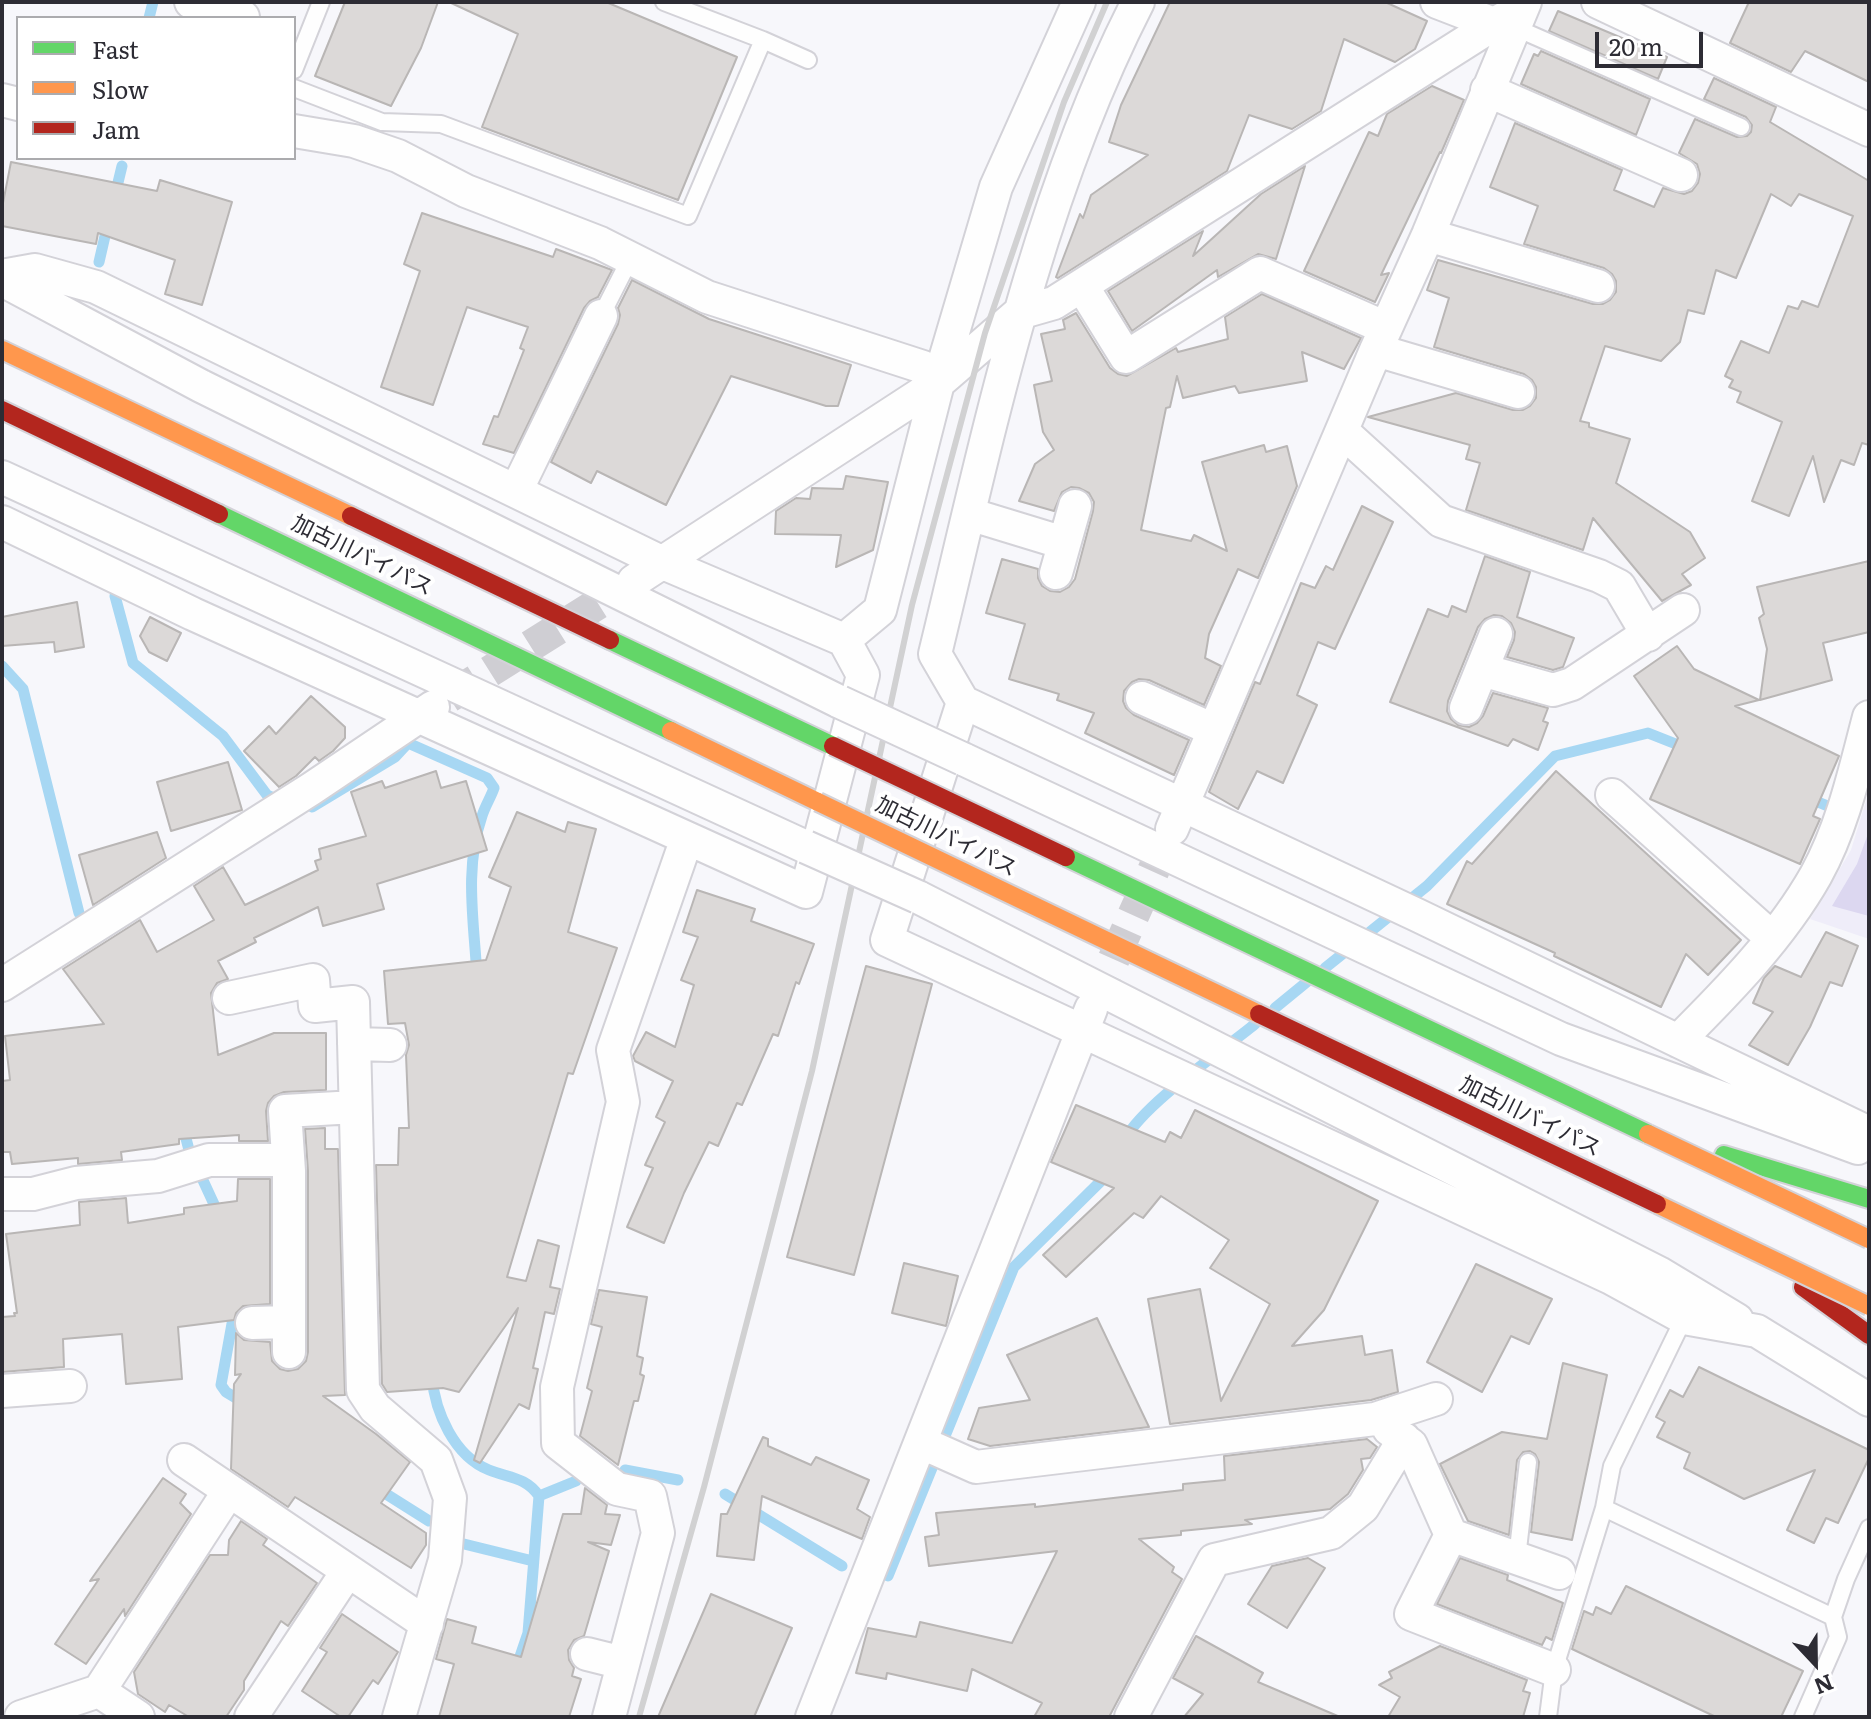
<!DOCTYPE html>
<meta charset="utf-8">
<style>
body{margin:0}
#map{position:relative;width:1871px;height:1719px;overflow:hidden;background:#f7f7fb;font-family:Literata,serif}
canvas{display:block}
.frame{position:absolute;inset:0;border:4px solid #2d2c34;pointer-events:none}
.legend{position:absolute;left:16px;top:16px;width:280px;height:144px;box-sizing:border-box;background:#fff;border:2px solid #ababae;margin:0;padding:10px 14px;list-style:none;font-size:24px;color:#2d2c34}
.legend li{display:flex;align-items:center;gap:16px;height:40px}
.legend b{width:40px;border:2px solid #ababae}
.north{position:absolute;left:1775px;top:1623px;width:80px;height:80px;-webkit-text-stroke:6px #fff;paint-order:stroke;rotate:158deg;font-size:22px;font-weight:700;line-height:32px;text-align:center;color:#2d2c34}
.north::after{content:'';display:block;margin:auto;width:28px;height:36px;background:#2d2c34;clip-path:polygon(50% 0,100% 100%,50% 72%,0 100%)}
.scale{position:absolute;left:1595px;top:32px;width:108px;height:36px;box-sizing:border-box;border:4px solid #2d2c34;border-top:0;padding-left:10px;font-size:24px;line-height:28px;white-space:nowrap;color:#2d2c34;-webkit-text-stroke:6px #fff;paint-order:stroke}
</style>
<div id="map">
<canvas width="1871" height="1719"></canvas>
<div class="frame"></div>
<ul class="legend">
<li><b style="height:10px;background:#63d668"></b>Fast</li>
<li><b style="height:10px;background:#ff974d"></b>Slow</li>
<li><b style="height:10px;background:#b3261e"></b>Jam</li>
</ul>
<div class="north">N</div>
<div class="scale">20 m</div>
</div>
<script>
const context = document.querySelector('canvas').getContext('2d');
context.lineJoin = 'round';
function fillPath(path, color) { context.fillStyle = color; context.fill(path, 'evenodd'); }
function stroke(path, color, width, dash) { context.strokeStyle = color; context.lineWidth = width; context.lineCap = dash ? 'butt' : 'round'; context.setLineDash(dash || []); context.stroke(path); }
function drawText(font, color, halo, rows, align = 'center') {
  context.font = font + ' Literata,"Noto Sans JP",serif'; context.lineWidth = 8; context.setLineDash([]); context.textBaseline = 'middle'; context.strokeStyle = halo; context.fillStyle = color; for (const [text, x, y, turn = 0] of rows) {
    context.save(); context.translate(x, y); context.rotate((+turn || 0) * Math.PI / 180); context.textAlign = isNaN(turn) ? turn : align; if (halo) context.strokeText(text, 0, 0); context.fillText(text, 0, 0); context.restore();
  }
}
fillPath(new Path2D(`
 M1869 791V939L1810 919 1851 850Z`), '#efedf9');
fillPath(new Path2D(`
 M1869 831V916L1832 906 1857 864Z`), '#dcd7f0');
stroke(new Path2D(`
 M149 18 153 2
 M115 195 122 166
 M99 262 108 223
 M115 596 133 663 223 736 267 795 283 802
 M2 666 23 689 79 913
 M1806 797 1842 812
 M312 807 395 757 408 743 487 778 494 788C491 797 485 806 482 816 464 868 474 922 477 976
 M1325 968 1427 886 1555 756 1648 733 1686 748
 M1275 1008 1308 981
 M183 1127 189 1150 219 1215
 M1125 1139C1145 1103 1221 1052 1255 1024
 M235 1307 221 1385 226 1392 246 1404
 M432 1377C435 1412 454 1456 489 1470 509 1478 526 1477 539 1496L528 1633 515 1671
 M625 1470 678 1480
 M375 1487 429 1521
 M725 1494 842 1566
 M539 1496 576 1481
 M464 1544 533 1561
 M888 1576 1014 1267 1103 1179 1107 1172`), '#a7d7f3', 11);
const building = new Path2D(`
 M345 2H438L421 48 391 106 315 76Z
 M449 2H606L737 57 678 200 482 127 518 34Z
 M1170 2H1385L1427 21 1415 49 1395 62 1344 39 1321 111 1292 129 1249 115 1227 171 1058 278 1056 277 1080 214 1083 218 1091 195 1148 155 1109 142 1121 105Z
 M1749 2H1869V82L1805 51 1791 72 1730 43Z
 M1558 11 1667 57 1658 79 1549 31Z
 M1541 51 1650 99 1636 135 1521 84 1534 54 1538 56Z
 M1714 78 1776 107 1770 122 1869 181V445L1862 443 1854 465 1841 460 1824 502 1813 456 1789 516 1752 501 1782 422 1737 402 1741 392 1729 387 1733 380 1725 376 1741 341 1769 353 1788 306 1798 309 1802 301 1818 307 1853 216 1799 194 1791 206 1771 194 1736 278 1716 270 1704 314 1688 310 1680 342 1661 361 1605 346 1580 421 1589 423V427L1630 439 1616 483 1690 532 1705 558 1682 574 1691 585 1662 601 1593 518 1583 550 1466 510 1480 463 1466 459 1470 445 1368 417 1456 393 1513 410H1523L1530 406 1536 398V387L1532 380 1524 374 1434 347 1449 298 1427 290 1438 260 1593 304H1603L1610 300 1616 292V281L1612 274 1604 268 1524 244 1538 206 1490 187 1515 123 1622 170 1614 190 1654 207 1663 188 1684 194 1692 191 1698 183 1700 174 1697 164 1679 153 1695 119 1737 137 1747 136 1751 132 1752 125 1746 117 1704 99Z
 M1432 86 1464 100 1441 153 1440 152 1381 275 1389 273 1375 302 1304 271 1369 132 1378 136 1387 114Z
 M11 162 157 191 160 180 232 202 202 305 165 294 175 260 98 233 96 244 2 226V208Z
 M1305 166 1276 259 1258 254 1218 277 1217 270 1132 331 1108 291 1203 231 1193 256 1261 194Z
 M422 213 553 257 556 249 612 270 598 297 590 301 584 308 514 453 483 444 494 416 498 417 524 350 520 348 528 327 467 307 433 405 381 387 420 271 404 264Z
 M632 280 709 319 851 365 838 406H826L731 376 666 505 597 471 591 483 551 462 618 324 620 315 618 308Z
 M1262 294 1361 338 1344 369 1302 352 1307 381 1239 393 1235 386 1183 398 1177 376 1170 407 1166 408 1141 530 1191 541 1194 535 1227 551 1202 462 1264 445 1266 452 1287 446 1297 486 1258 578 1238 569 1209 634 1205 658 1221 666 1204 705 1149 680 1139 679 1132 682 1124 691 1123 701 1126 708 1134 715 1189 740 1174 775 1085 733 1094 713 1057 700 1059 694 1009 679 1025 624 986 613 1002 559 1038 569V578L1042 586 1050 591 1060 592 1069 587 1075 579 1093 511 1094 502 1089 493 1079 488 1071 487 1062 492 1054 511 1019 501 1035 464 1054 450 1043 432 1034 385 1052 381 1041 334 1065 329 1063 320 1076 313 1110 368 1118 374 1127 376 1176 348 1178 352 1228 339 1225 317Z
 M846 476 888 482 873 550 836 567 841 535 775 534 776 511 796 498 810 499 812 488 843 489Z
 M1362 506 1393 522 1335 649 1318 642 1297 695 1317 705 1283 783 1257 771 1238 809 1209 792 1255 682 1260 684 1301 583 1315 588 1326 566 1333 570Z
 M1485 556 1530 572 1517 617 1574 638 1563 667 1553 670 1507 657 1514 640 1515 632 1511 623 1502 616 1494 615 1485 619 1478 627 1448 701 1447 711 1451 719 1458 725 1469 727 1477 723 1483 716 1493 693 1548 708 1543 721 1548 723 1538 750 1513 739 1508 746 1390 702 1428 609 1448 617 1452 606 1466 612Z
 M1869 561V632L1823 643 1832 680 1760 700 1767 649 1759 618 1764 614 1757 587Z
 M77 602 84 647 55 652 54 642 2 646V617Z
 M150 617 181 633 167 661 149 652 140 636Z
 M1677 646 1694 669 1759 700 1735 706 1839 756 1813 816 1820 819 1800 864 1650 799 1678 738 1634 676Z
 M311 696 345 727V738L333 751 319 761 315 757 296 776 279 787 244 751 269 726 276 734Z
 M228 762 242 810 171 831 157 782Z
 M436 771 441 788 466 781 487 850 377 884 384 909 323 926 318 907 254 938 256 942 218 961 228 979 217 983 211 993 218 1055 274 1033H326V1090L284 1092 274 1096 268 1103 266 1111 268 1141H239V1135L179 1139V1144L121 1152 122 1160 78 1164V1158L12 1164 10 1152H2V1081L10 1080 5 1036 104 1024 63 969 140 920 157 952 214 920 194 886 223 867 245 905 318 870 315 861 321 859 319 849 366 836 351 792 382 781 385 788Z
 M1556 771 1741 940 1708 975 1686 954 1661 1007 1554 956 1555 953 1447 904 1467 861 1472 864Z
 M517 812 565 832 568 822 596 829 568 932 617 948 573 1074 568 1073 507 1277 526 1281 538 1240 559 1246 550 1287 560 1289 554 1314 545 1312 533 1368 538 1369 529 1409 519 1404 480 1463 474 1460 518 1308 459 1392 443 1388 387 1392 382 1384 376 1165H398L399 1128H409L406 1055 409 1045 405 1023 388 1024 384 971 486 960 511 887 489 877Z
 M157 832 166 858 93 905 79 855Z
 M697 890 755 909 751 921 814 944 799 984 796 982 778 1036 773 1034 742 1105 737 1103 718 1146 709 1142 684 1193 664 1243 627 1227 653 1168 645 1165 665 1122 656 1117 673 1081 635 1061 633 1056 646 1032 675 1047 694 985 681 980 698 937 683 932Z
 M1826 932 1858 946 1842 986 1830 982 1810 1027 1788 1065 1749 1045 1773 1012 1753 1003 1764 978 1775 966 1801 977Z
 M866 966 932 984 854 1275 787 1257Z
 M1076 1105 1165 1142 1170 1132 1181 1138 1195 1110 1378 1201 1324 1310 1292 1346 1362 1336 1365 1355 1392 1350 1398 1392 1371 1400 1170 1424 1148 1299 1200 1289 1221 1401 1270 1304 1210 1268 1229 1240 1161 1196 1143 1218 1134 1213 1066 1277 1043 1255 1114 1188 1051 1162Z
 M325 1128V1149H338L345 1395 323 1396 376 1434 410 1462 381 1503 426 1533V1545L411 1568 295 1497 288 1507 231 1469 234 1384 241 1374 235 1375 236 1333 244 1340 270 1342 272 1361 280 1369 288 1371 298 1369 306 1361 308 1352V1171L305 1129Z
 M238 1179H270V1304L243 1306 236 1313 234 1320 178 1327 182 1379 126 1384 122 1334 63 1339 64 1367 2 1372V1317L15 1316 14 1313H17L6 1234 80 1225 79 1202 126 1198 128 1223 184 1214V1208L237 1201Z
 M904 1263 958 1276 946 1326 892 1313Z
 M1476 1264 1552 1299 1529 1344 1511 1336 1482 1392 1427 1362Z
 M599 1290 647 1297 637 1356 643 1358 640 1374 644 1376 638 1401H634L618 1465 580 1436 592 1391 587 1388 602 1327 591 1324Z
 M1097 1318 1149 1427 990 1446 968 1439 979 1408 1030 1400 1007 1355Z
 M1563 1363 1607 1375 1572 1540 1531 1532 1539 1462 1535 1454 1530 1451 1523 1452 1517 1460 1509 1535 1468 1521 1440 1464 1502 1432 1547 1439Z
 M1699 1367 1869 1450V1458L1838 1523 1826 1518 1814 1543 1787 1530 1815 1470 1744 1499 1684 1468 1690 1453 1657 1437 1665 1422 1656 1417 1670 1390 1683 1397Z
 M763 1437 768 1439V1446L811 1465 816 1457 869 1480 857 1509 870 1517 862 1539 762 1496 754 1560 717 1556 721 1514H727Z
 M1367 1439 1377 1447 1370 1458 1361 1459 1363 1470 1348 1494 1330 1509 1245 1520 1252 1524 1181 1531V1535L1139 1539 1174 1567 1172 1572 1182 1579 1109 1717H1034L1042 1703 972 1669 967 1691 887 1673 886 1679 856 1673 868 1628 916 1637 920 1622 1012 1643 1057 1551 929 1566 925 1537 939 1535 936 1513 1035 1504V1507L1183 1490V1484L1225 1480 1224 1456Z
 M163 1478 186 1494 180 1503 191 1514 125 1616 124 1609 86 1664 55 1644 99 1579 90 1581Z
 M585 1488 607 1505 605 1514 620 1515 611 1545 588 1542 609 1551 584 1636 574 1640 568 1650 569 1660 574 1668 572 1676 581 1679 569 1717H439L454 1664 436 1659 447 1619 476 1627 472 1643 521 1657 563 1514H581Z
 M241 1521 267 1539 263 1545 317 1583 288 1626 281 1621 244 1681V1690L226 1717H189L169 1705 165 1712 138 1694 134 1672 210 1555H228L229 1540Z
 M1308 1558 1325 1568 1287 1628 1248 1604 1272 1566Z
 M1460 1558 1508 1575 1507 1580 1563 1603 1552 1640 1546 1637 1542 1645 1437 1604Z
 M1626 1586 1803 1671 1781 1717H1716L1572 1649 1584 1611 1593 1615 1596 1607 1611 1614Z
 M711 1594 792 1628 754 1717H658Z
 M342 1614 398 1652 378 1684 373 1680 348 1717H341L302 1691 327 1652 320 1648Z
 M1196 1636 1263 1673 1258 1682 1340 1717H1184L1203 1694 1173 1678Z
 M1440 1646 1527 1680 1523 1691 1530 1693 1523 1717H1388L1400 1697 1379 1685 1392 1678 1389 1672Z`);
fillPath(building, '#dcd9d8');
stroke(building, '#b9b6b5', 2);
stroke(new Path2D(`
 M449 697 634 581
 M1094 1003 1172 829`), '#cfced3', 32, [32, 16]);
const lane = new Path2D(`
 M1514 27 1741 127
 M763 40 808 60
 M294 70 321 2
 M294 88 382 122 441 124 688 216 763 40 664 2
 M601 316 630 259
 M1604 1508 1833 1617 1846 1579 1869 1528
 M1517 1558 1528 1462
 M1548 1717 1554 1670 1604 1508 1612 1466 1684 1318
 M1803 1717 1838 1637 1833 1617`);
const street = new Path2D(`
 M191 2 243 17
 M1138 2C1035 203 988 436 935 654L963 702 1417 915 1869 1133
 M1437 2 1494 24
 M1598 2 1869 130
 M1487 90 1681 175
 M2 100 18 104
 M294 131 354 141 398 156 466 191 600 243 707 297 923 367
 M1428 235 1598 286
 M2 276 35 270 96 287 663 563 844 640 880 610 938 383 996 187 1079 2
 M2 280 201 386 840 702
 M1082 286 1126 357 1260 273 1386 328
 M1376 350 1518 392
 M1342 431 1441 521 1599 576 1619 586 1648 635
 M2 477 806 847
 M516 491 601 316
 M969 514 1064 543
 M2 522 193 614 806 892 863 675 844 640
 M1056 573 1075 506
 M634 581 938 383 1019 313 1054 303 1494 24 1521 9
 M1482 670 1553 690 1572 684 1683 610
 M1142 698 1214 730
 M963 702 887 940 1611 1278 1684 1318 1757 1331 1869 1400
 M1466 708 1496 634
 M963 759 1561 1039 1858 1148
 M1612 795 1772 938
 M1172 829 1376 350 1428 235 1525 2
 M918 897 1659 1273 1737 1320
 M2 985 311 789 433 707
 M229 998 313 980 315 1006 353 1002 363 1390 375 1408 436 1460 450 1498 445 1560 399 1717
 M1678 1041C1728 991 1781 937 1816 875 1843 826 1855 770 1869 717
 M354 1044 390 1045
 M2 1194H33L76 1183 158 1176 209 1160H288
 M252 1323 289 1322
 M289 1352V1171L285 1111 355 1107
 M2 1391 70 1386
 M1389 1429 1411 1445 1451 1535 1411 1614 1554 1670
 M922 1443 976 1467 1375 1419 1436 1399
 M184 1460 427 1624
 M1451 1535 1559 1573
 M587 1654 623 1663
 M99 1691 138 1717
 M21 1717 99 1691 229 1491
 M251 1717 347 1572
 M609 1717 658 1533 650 1496 617 1489 558 1443 557 1387 623 1102 613 1050 687 838
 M812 1717 1091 1009
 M1131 1717 1214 1560 1331 1533 1363 1507 1404 1439`);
const fast = new Path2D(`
 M219 514 671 731
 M610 640 833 746
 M1724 1155 1869 1199`);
const slow = new Path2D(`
 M2 350 351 516
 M671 731 818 802`);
const jam = new Path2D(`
 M2 410 219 514
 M351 516 610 640
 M1803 1287 1869 1335`);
stroke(lane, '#d3d2d8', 20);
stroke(street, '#d3d2d8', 36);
stroke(fast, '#d3d2d8', 22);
stroke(slow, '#d3d2d8', 22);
stroke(jam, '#d3d2d8', 22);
stroke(lane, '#fefefe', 16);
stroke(street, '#fefefe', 32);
stroke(fast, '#63d668', 18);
stroke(slow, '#ff974d', 18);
stroke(jam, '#b3261e', 18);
stroke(new Path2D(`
 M639 1717 704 1487 812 1071 912 605 985 333 1064 102 1107 2`), '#d1d1d2', 6);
const streetBridge = new Path2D(`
 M840 702 963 759
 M806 847 918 897`);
const fastBridge = new Path2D(`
 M1066 857 1648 1134`);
const slowBridge = new Path2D(`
 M818 802 1259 1014
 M1648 1134 1869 1239
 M1657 1204 1869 1306`);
const jamBridge = new Path2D(`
 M833 746 1066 857
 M1259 1014 1657 1204`);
stroke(streetBridge, '#d3d2d8', 36, []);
stroke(fastBridge, '#d3d2d8', 22, []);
stroke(slowBridge, '#d3d2d8', 22, []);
stroke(jamBridge, '#d3d2d8', 22, []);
stroke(streetBridge, '#fefefe', 32);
stroke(fastBridge, '#63d668', 18);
stroke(slowBridge, '#ff974d', 18);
stroke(jamBridge, '#b3261e', 18);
drawText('22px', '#2d2c34', '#fff', [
 ["加古川バイパス",362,556,26],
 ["加古川バイパス",946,837,26],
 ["加古川バイパス",1530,1117,26]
]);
</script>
